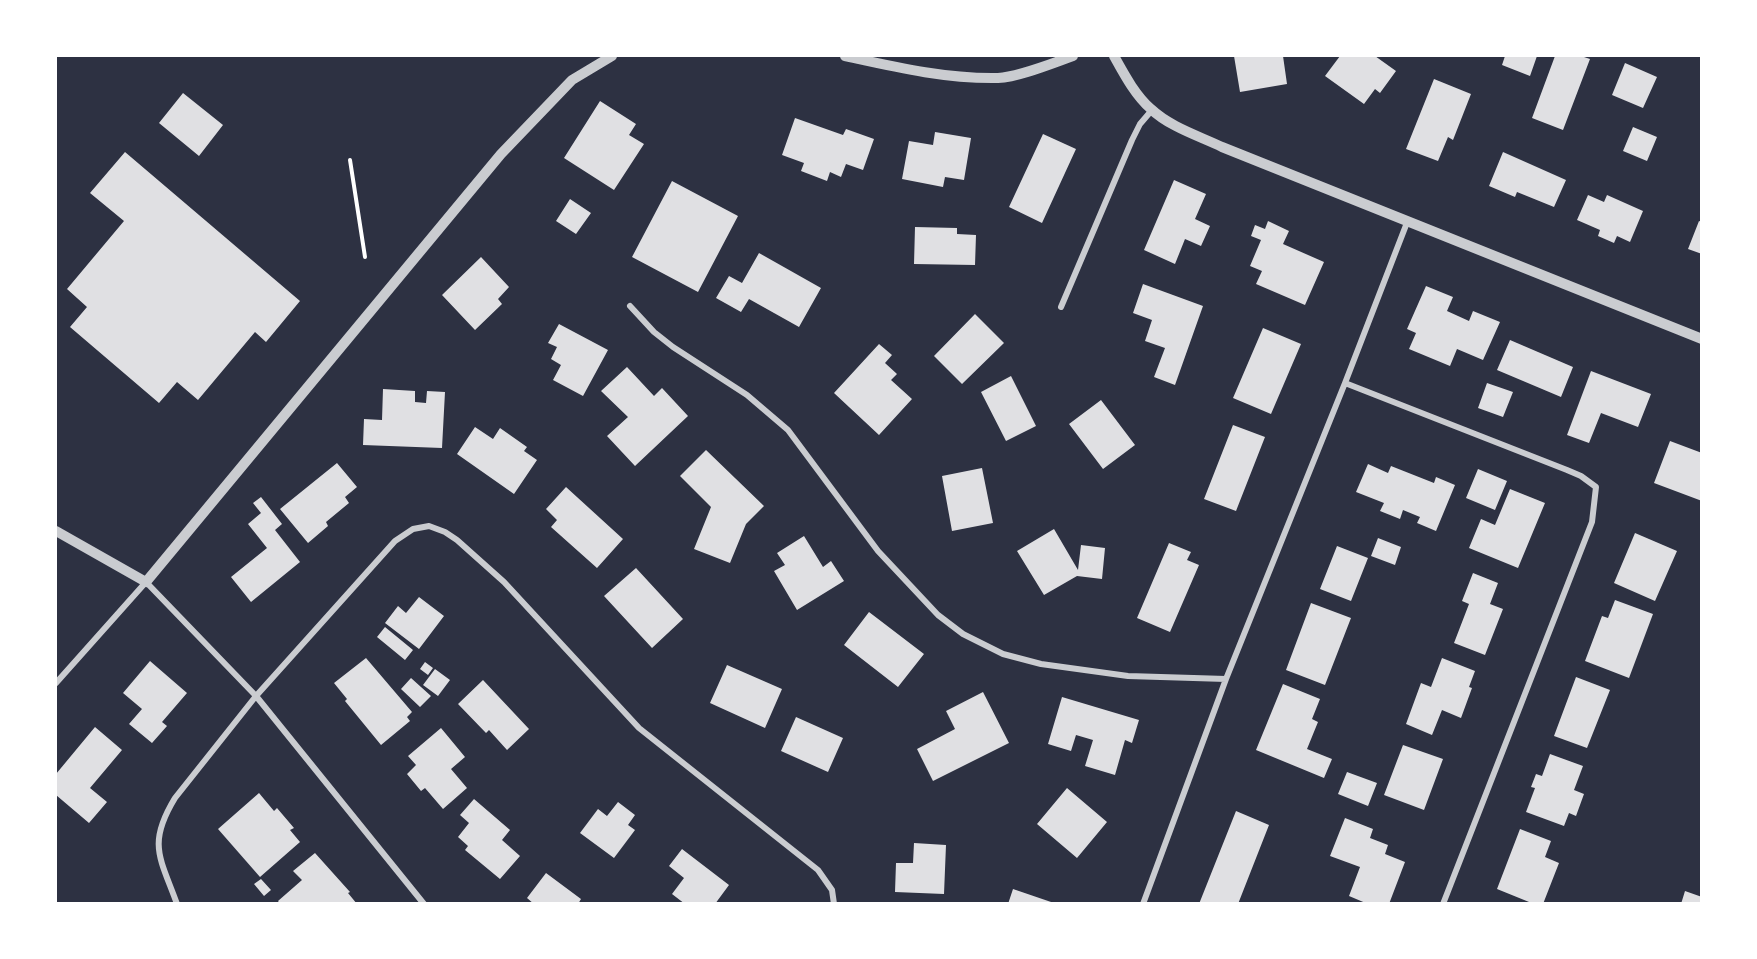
<!DOCTYPE html>
<style>
body{margin:0}
#map{position:relative;width:1757px;height:959px;overflow:hidden;background:#2d3142;font-family:"Times New Roman",serif}
canvas{display:block}
.frame{position:absolute;inset:0;border:57px solid #fff;pointer-events:none}
</style>
<div id="map">
<canvas width="1757" height="959"></canvas>
<div class="frame"></div>
</div>
<script>
const context = document.querySelector('canvas').getContext('2d');
context.lineJoin = 'round';
function fillPath(path, color) { context.fillStyle = color; context.fill(path, 'evenodd'); }
function stroke(path, color, width, dash) { context.strokeStyle = color; context.lineWidth = width; context.lineCap = dash ? 'butt' : 'round'; context.setLineDash(dash || []); context.stroke(path); }
fillPath(new Path2D(`
 M1234 56H1283L1287 84 1240 92Z
 M1340 56H1375L1396 71 1380 93 1375 89 1364 104 1325 76Z
 M1505 56H1537L1530 76 1502 65Z
 M1555 56H1581L1590 59 1563 130 1532 118Z
 M1625 63 1657 77 1643 108 1612 95Z
 M1434 79 1471 94 1453 140 1448 137 1438 161 1406 149Z
 M183 93 223 125 199 156 159 123Z
 M600 101 636 124 629 135 644 144 614 190 564 158Z
 M795 118 843 135 846 129 874 139 863 170 846 164 841 177 830 172 827 181 801 171 804 163 782 155Z
 M1633 127 1657 137 1647 161 1623 151Z
 M935 132 971 138 964 180 945 177 943 187 902 179 909 141 933 145Z
 M1043 134 1076 149 1042 223 1009 207Z
 M125 152 300 301 266 342 255 332 198 400 177 382 159 403 70 327 87 307 67 289 124 221 90 193Z
 M1503 152 1566 180 1554 207 1517 192 1515 197 1489 186Z
 M1174 180 1206 194 1195 219 1210 226 1201 246 1185 239 1175 264 1144 250Z
 M672 181 738 216 698 292 632 257Z
 M1588 195 1604 202 1607 195 1643 211 1630 242 1617 236 1614 243 1598 236 1600 230 1577 220Z
 M570 199 591 213 576 234 556 221Z
 M1268 221 1289 231 1283 244 1324 262 1305 305 1256 284 1262 271 1250 266 1261 240 1251 236 1255 225 1265 229Z
 M1699 221 1702 222V254L1688 249Z
 M915 227 957 228V234L976 235 975 265 914 264Z
 M759 253 821 288 799 327 749 299 741 312 716 298 729 276 742 283Z
 M481 257 509 287 498 299 502 304 475 330 442 295Z
 M1143 284 1203 306 1175 385 1154 377 1165 348 1145 341 1152 320 1133 313Z
 M1426 286 1453 297 1447 311 1469 321 1473 311 1500 322 1483 360 1457 349 1450 366 1409 349 1416 333 1407 329Z
 M975 314 1004 343 962 384 934 356Z
 M559 324 608 350 583 396 553 380 561 365 551 359 557 347 548 343Z
 M1263 328 1301 344 1271 414 1233 398Z
 M1510 340 1573 367 1561 397 1497 370Z
 M879 344 892 355 885 363 897 374 891 380 912 399 879 435 834 393Z
 M627 367 654 396 662 388 688 416 635 466 607 436 628 417 601 391Z
 M1591 371 1651 394 1638 427 1601 413 1589 443 1567 435Z
 M1011 376 1036 426 1006 441 981 392Z
 M1487 383 1513 392 1503 417 1478 408Z
 M383 389 415 391V402L426 403 427 391 445 392 442 448 363 445 364 419 382 420Z
 M1101 400 1135 445 1103 469 1069 424Z
 M1233 425 1265 437 1236 511 1204 499Z
 M475 427 493 439 500 428 527 447 524 451 537 460 514 494 457 454Z
 M1670 441 1702 453V501L1654 483Z
 M706 450 764 506 746 524 730 563 694 549 711 507 680 476Z
 M337 463 357 487 345 497 349 503 326 522 328 526 308 543 280 509Z
 M1368 464 1388 473 1391 466 1434 483 1436 477 1455 485 1436 531 1417 523 1420 517 1403 510 1400 519 1380 511 1384 503 1356 492Z
 M982 468 993 523 952 531 942 476Z
 M1478 469 1507 481 1495 510 1466 498Z
 M566 487 623 539 597 568 551 527 557 520 546 509Z
 M1510 489 1545 503 1518 568 1469 548 1481 519 1495 525Z
 M261 497 282 524 275 530 300 562 251 602 231 577 267 548 248 524 261 513 253 503Z
 M1054 529 1078 570 1081 545 1105 548 1102 579 1077 576 1044 595 1017 551Z
 M1635 533 1677 551 1655 601 1614 583Z
 M804 536 823 567 831 561 844 581 797 610 774 571 785 565 777 553Z
 M1378 538 1401 547 1395 565 1371 556Z
 M1169 543 1191 552 1187 560 1199 565 1170 632 1137 618Z
 M1337 546 1368 558 1351 601 1320 589Z
 M636 568 683 619 652 648 604 596Z
 M1473 573 1498 583 1490 604 1503 609 1485 655 1454 643 1469 604 1462 601Z
 M419 597 444 616 419 649 385 623 398 606 406 613Z
 M1615 600 1653 614 1629 678 1585 661 1602 616 1608 618Z
 M1311 603 1351 618 1325 685 1286 670Z
 M869 612 924 654 898 687 844 645Z
 M385 627 413 650 405 660 377 637Z
 M366 658 412 712 407 717 410 721 381 745 345 701 347 699 334 683Z
 M1442 658 1475 671 1469 687 1472 688 1461 718 1442 710 1432 735 1406 724 1421 683 1431 687Z
 M150 661 187 693 162 722 167 726 152 743 129 724 142 709 123 693Z
 M425 662 433 668 428 675 420 669Z
 M727 665 782 689 765 728 710 703Z
 M435 669 450 680 438 696 423 685Z
 M1576 677 1610 690 1587 748 1554 736Z
 M411 678 431 696 420 707 401 689Z
 M483 680 529 729 507 750 489 730 486 733 458 704Z
 M1283 684 1320 699 1312 719 1318 722 1307 749 1332 759 1324 778 1256 750Z
 M983 692 1009 743 933 781 917 749 955 729 946 711Z
 M1062 697 1139 720 1132 743 1125 740 1115 775 1085 766 1093 740 1076 735 1071 751 1048 744Z
 M796 717 843 738 828 772 781 751Z
 M95 727 122 750 90 788 107 802 89 823 56 795V774Z
 M441 728 465 757 451 769 467 788 443 809 425 788 421 791 407 774 416 765 408 756Z
 M1403 745 1443 759 1424 810 1384 795Z
 M1550 754 1583 766 1574 790 1584 794 1576 816 1569 813 1564 826 1526 812 1535 788 1531 787 1536 774 1542 776Z
 M1347 772 1377 783 1368 806 1338 794Z
 M1067 788 1107 822 1077 858 1037 824Z
 M259 793 274 811 277 808 294 828 290 830 300 842 260 877 218 829Z
 M474 799 510 830 502 840 520 856 500 879 465 850 468 846 458 837 469 823 460 815Z
 M618 802 635 815 628 825 635 830 614 858 580 833 598 809 607 816Z
 M1236 811 1269 825 1238 904H1199Z
 M1345 818 1373 829 1370 838 1388 845 1385 854 1405 862 1389 904H1368L1349 896 1360 867 1330 856Z
 M1520 829 1551 841 1545 857 1559 863 1543 904H1534L1497 889Z
 M914 843 946 845 944 894 895 892 896 863H913Z
 M682 849 729 885 715 904H685L672 894 684 878 669 866Z
 M315 853 350 892 348 893 357 904H280L278 901 302 880 293 871Z
 M546 873 581 899 578 904H534L527 898Z
 M261 879 271 890 264 896 254 884Z
 M1013 889 1054 903V904H1008Z
 M1685 891 1702 897V904H1681Z`), '#e0e0e3');
stroke(new Path2D(`
 M350 160 365 257`), '#fff', 4);
stroke(new Path2D(`
 M630 306 654 332 673 347 747 395 788 430 878 551 938 615 963 634 1003 654 1041 664 1128 676 1226 679
 M1061 307 1132 140 1140 124 1152 110
 M1345 383 1567 470 1581 476 1596 487 1592 522 1443 904
 M56 683 146 582 256 696 424 904
 M177 904C160 857 147 844 175 798L256 696 395 541 413 529 429 526 445 532 457 540 504 582 639 728 818 870 832 890 834 904
 M1143 904 1226 679 1345 383 1408 220`), '#caccd0', 6);
stroke(new Path2D(`
 M845 56C895 67 946 79 998 78 1019 77 1053 63 1073 56
 M1114 56C1124 74 1135 95 1151 109 1170 127 1199 136 1222 147L1702 339
 M56 531 146 582 501 154 572 80 612 56`), '#caccd0', 10);
</script>
